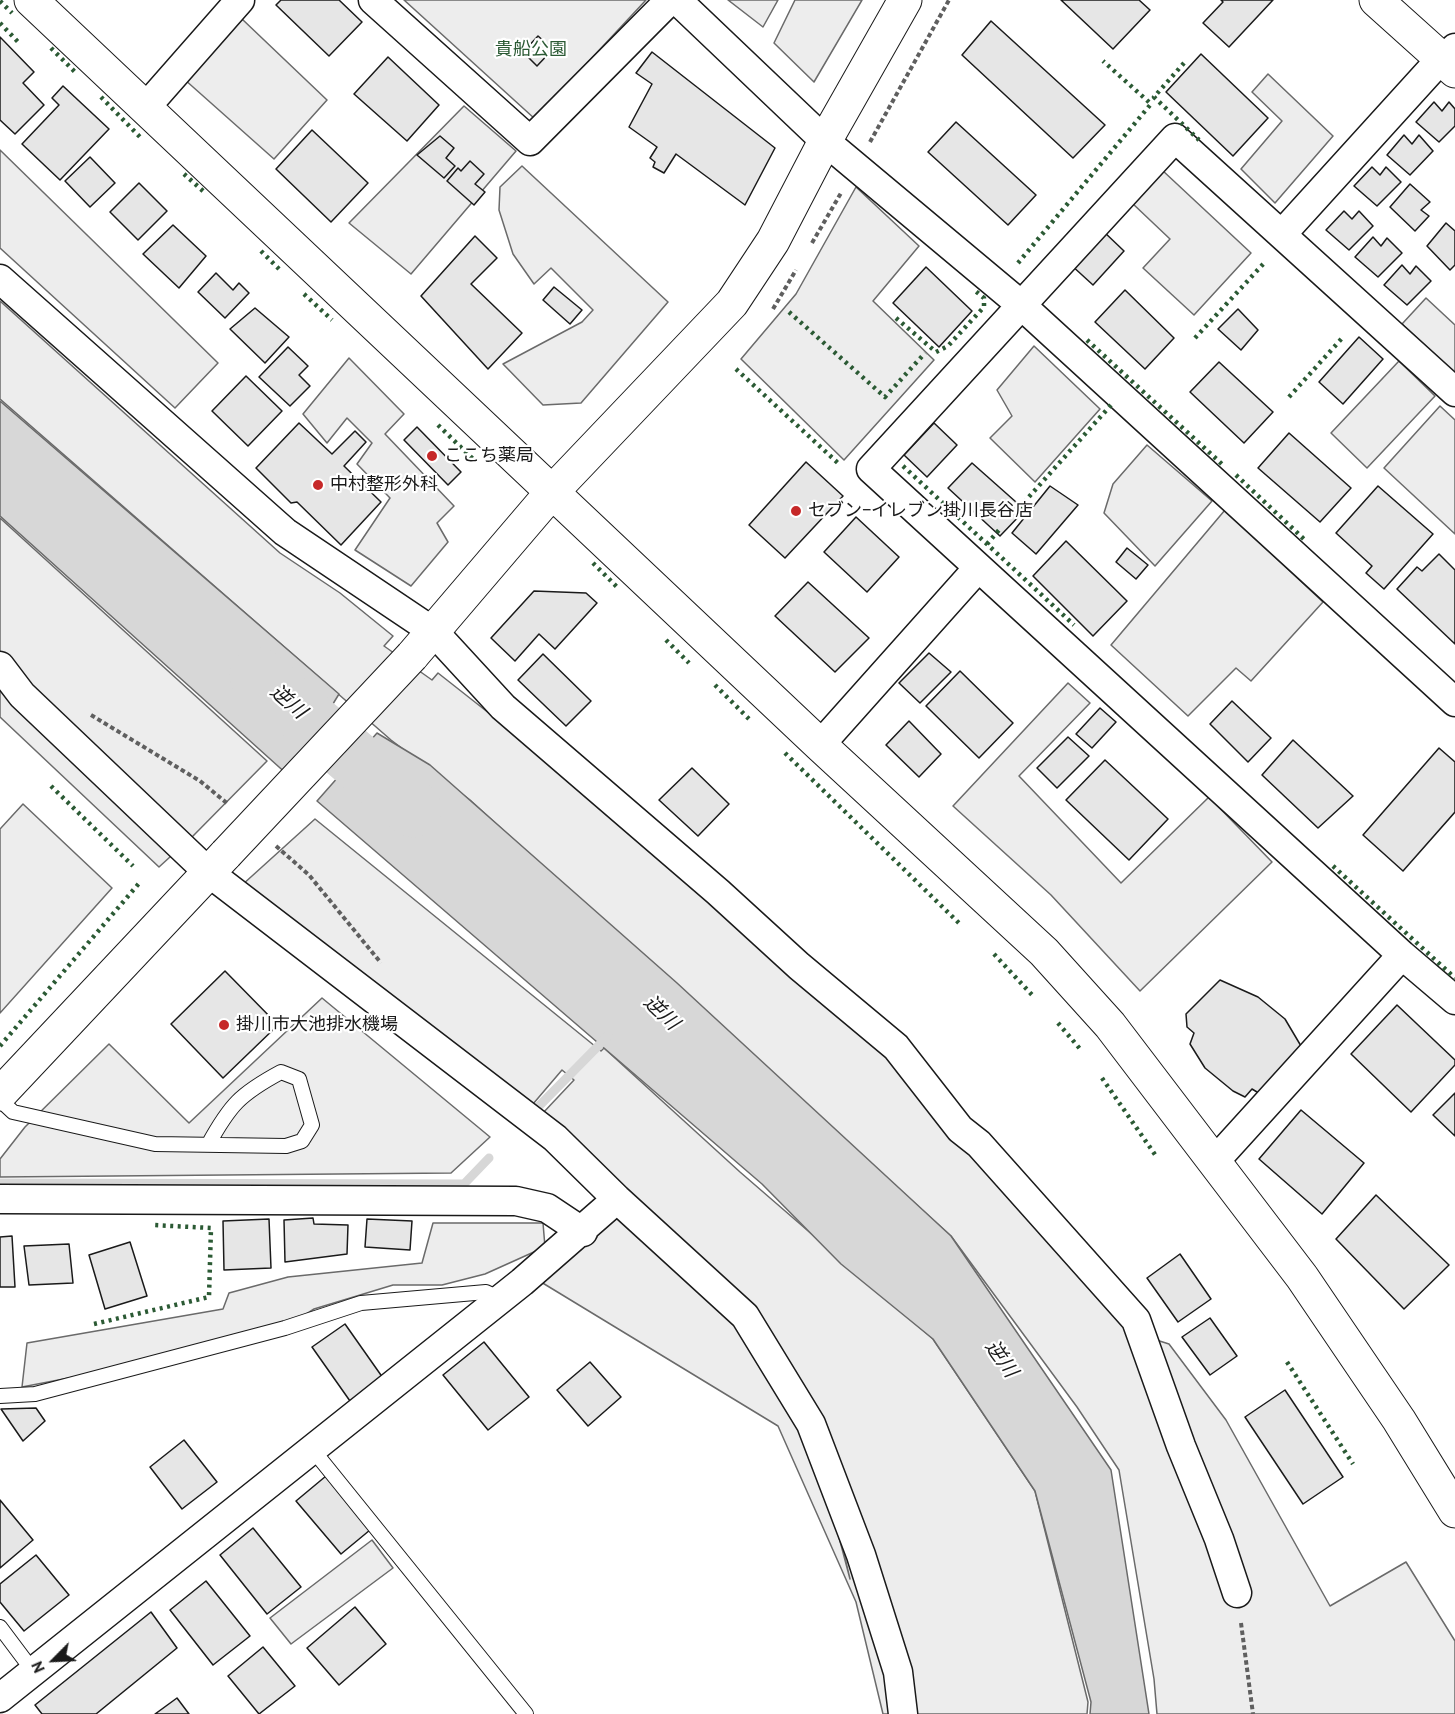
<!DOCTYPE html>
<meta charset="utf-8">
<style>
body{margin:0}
#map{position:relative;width:1455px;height:1714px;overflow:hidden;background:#fff;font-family:"PT Sans",sans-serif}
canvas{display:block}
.north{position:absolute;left:24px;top:1630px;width:60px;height:60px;-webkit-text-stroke:4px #fff;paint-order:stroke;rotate:246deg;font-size:16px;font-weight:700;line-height:24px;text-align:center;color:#1a1a1a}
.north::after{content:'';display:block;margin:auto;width:21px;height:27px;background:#1a1a1a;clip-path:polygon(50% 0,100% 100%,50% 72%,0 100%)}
</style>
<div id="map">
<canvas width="1455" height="1714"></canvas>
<div class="north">N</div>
</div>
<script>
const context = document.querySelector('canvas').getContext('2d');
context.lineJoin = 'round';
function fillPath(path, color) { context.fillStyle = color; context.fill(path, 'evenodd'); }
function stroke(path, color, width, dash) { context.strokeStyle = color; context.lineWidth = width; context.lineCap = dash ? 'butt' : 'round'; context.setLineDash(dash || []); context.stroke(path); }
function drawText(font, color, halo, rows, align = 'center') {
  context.font = font + ' "PT Sans","Noto Sans JP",sans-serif'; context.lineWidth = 4.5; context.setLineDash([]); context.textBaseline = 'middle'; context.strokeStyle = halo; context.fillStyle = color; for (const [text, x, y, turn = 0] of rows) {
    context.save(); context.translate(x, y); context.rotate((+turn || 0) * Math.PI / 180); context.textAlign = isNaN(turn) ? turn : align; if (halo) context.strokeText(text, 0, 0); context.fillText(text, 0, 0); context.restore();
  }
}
const built = new Path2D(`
 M404 0H646L535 119Z
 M728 0H778L763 27Z
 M795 0H862L814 82 774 43Z
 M242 19 327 100 274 159 184 79Z
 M1268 74 1333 136 1275 203 1241 169 1282 121 1252 92Z
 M464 106 516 151 411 274 349 223Z
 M0 150 218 363 175 408 0 248Z
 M522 166 668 302 581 403 543 405 503 364 582 322 593 310 551 268 534 284 513 254 499 210 500 187Z
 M1162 170 1251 253 1194 315 1143 268 1170 239 1132 203Z
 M856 187 919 246 873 301 934 360 844 460 741 359 796 294Z
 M1426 298 1455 325V373L1402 324Z
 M0 301 280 553 340 593 393 636 384 646 432 680 438 673 744 914 896 1047 1122 1323 1125 1330 1169 1344 1226 1420 1330 1606 1406 1562 1455 1641V1714H1157L1154 1679 1119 1470 1077 1407 951 1236 470 800 391 740 0 399Z
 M1034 346 1100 409 1035 482 990 438 1012 416 997 390Z
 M349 358 404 414 385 434 454 506 437 523 448 542 411 586 355 550 390 498 357 464 372 443 347 418 327 443 303 414Z
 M1399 361 1435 396 1367 468 1331 433Z
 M1440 406 1455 420V534L1384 468Z
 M1147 445 1212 501 1155 566 1104 513 1113 484Z
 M1225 510 1323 602 1251 681 1236 668 1188 716 1111 645Z
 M0 518 267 761 193 836 159 867 0 717Z
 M1068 683 1090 703 1019 776 1121 883 1209 797 1272 862 1140 991 1051 895 953 806Z
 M23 804 112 888 0 1013V829Z
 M315 819 601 1051 604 1048 740 1172 933 1339 1035 1491 1088 1702 1087 1714H883L856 1602 778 1426 541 1282 620 1209 742 1327 808 1420 850 1579 813 1423 745 1305 542 1114 574 1080 562 1070 533 1104 231 895Z
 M322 998 490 1137 451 1173 0 1177V1159L25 1127 109 1044 189 1123Z
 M433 1223H543L545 1247 485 1274 442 1285H393L314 1309 285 1328 105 1371 22 1387 27 1343 223 1309 229 1293 288 1277 422 1263Z
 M372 1540 393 1568 291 1644 270 1618Z`);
fillPath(built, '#ededed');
stroke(built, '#6a6a6a', 1.5);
const water = new Path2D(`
 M0 401 339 694 289 776 0 516Z
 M377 733 430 765 677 983 951 1236 1111 1470 1149 1714H1090L1091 1702 1035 1491 933 1339 841 1264 762 1184 317 801Z`);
fillPath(water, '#d7d7d7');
stroke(water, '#6a6a6a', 1.5);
stroke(new Path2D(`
 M538 1107 608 1036
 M0 1183 464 1184 489 1158`), '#d7d7d7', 9);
stroke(new Path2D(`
 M258 676 413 809`), '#d7d7d7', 57);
const building = new Path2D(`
 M281 0H339L362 22 329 56 276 5Z
 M1061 0H1139L1150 10 1113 49Z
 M1221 0H1273L1229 47 1203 23 1223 2Z
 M991 21 1105 125 1073 158 962 55Z
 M538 36 553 49 537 66 523 52Z
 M0 37 34 72 23 83 44 105 15 134 0 120Z
 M652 52 775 148 745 205 676 154 664 173 653 167 655 162 650 158 657 147 629 127 652 84 636 73Z
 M1201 54 1268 118 1233 156 1166 92Z
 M388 57 439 105 407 141 354 94Z
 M63 86 109 129 60 180 22 144 59 105 52 98Z
 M1434 102 1442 111 1449 102 1455 109V126L1439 142 1416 122Z
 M956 122 1036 195 1008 225 928 152Z
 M312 130 368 183 331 222 276 169Z
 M1404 135 1412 144 1419 135 1433 151 1410 175 1387 155Z
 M440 136 454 148 446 158 455 166 444 178 417 155Z
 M90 157 115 183 90 207 65 181Z
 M470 161 484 174 475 184 485 192 474 205 447 181 458 168 461 171Z
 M1372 167 1380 175 1386 167 1401 182 1377 206 1354 186Z
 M139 183 167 211 138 240 110 212Z
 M1410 184 1430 202 1421 210 1429 216 1415 231 1390 207Z
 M1344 211 1352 219 1359 211 1373 226 1349 250 1326 230Z
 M1446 223 1455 231V265L1450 270 1427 246Z
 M173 225 206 256 179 288 143 254Z
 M1102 230 1124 251 1093 285 1070 264Z
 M475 236 497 258 471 284 522 333 488 369 421 296Z
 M1373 237 1381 246 1387 238 1402 253 1378 277 1355 257Z
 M1402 265 1410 274 1416 266 1431 281 1407 305 1384 285Z
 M926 267 972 311 939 347 893 303Z
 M216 273 233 290 239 283 249 293 225 318 198 292Z
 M554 287 582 310 570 324 543 300Z
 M1125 290 1174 338 1145 369 1095 322Z
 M255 308 289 337 265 363 230 329Z
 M1238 309 1258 330 1241 350 1218 329Z
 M1359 337 1383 359 1343 404 1319 382Z
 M288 347 308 366 299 375 310 386 290 406 259 377Z
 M1219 362 1273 412 1244 443 1190 392Z
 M246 376 282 411 248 446 212 411Z
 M299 423 332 454 355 431 366 442 344 466 381 502 341 545 297 502 291 503 256 468Z
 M934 423 957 445 927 477 904 455Z
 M417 427 461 472 448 485 404 440Z
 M1289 433 1351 488 1320 522 1258 468Z
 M806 462 843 496 785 558 749 525Z
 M972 463 1025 510 1000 536 948 488Z
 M1050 486 1078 505 1036 554 1012 533Z
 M1378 486 1433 534 1384 589 1366 573 1372 566 1336 533Z
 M856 517 899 557 867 592 824 552Z
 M1066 541 1127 601 1093 636 1033 576Z
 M1127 548 1148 565 1136 579 1116 562Z
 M1439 554 1455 570V644L1397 589 1417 567 1422 571Z
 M808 582 869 638 835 672 775 616Z
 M534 591 586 593 597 603 555 649 539 634 515 661 491 638Z
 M929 653 951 672 920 703 899 683Z
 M543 654 591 701 566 726 518 680Z
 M960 671 1013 723 979 758 926 706Z
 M1232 701 1271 738 1248 762 1210 724Z
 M1100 708 1116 722 1092 748 1076 734Z
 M909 721 941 754 919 777 886 745Z
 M1068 737 1089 756 1057 788 1037 768Z
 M1293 740 1353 796 1318 828 1262 775Z
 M1439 748 1455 762V812L1403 871 1363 835Z
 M1105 760 1168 819 1129 860 1066 800Z
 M692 768 729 804 698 836 659 800Z
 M225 971 278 1025 223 1078 171 1024Z
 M1220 980 1258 997 1285 1019 1301 1046 1267 1098 1252 1089 1245 1097 1233 1091 1205 1068 1190 1044 1194 1033 1187 1027 1186 1014Z
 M1397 1005 1455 1060V1065L1411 1112 1351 1054Z
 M1455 1093V1136L1433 1115Z
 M1301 1110 1364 1163 1322 1214 1259 1159Z
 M1376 1195 1449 1265 1404 1309 1336 1239Z
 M313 1218 314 1224 348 1225 347 1254 285 1262 284 1220Z
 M269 1219 271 1268 224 1270 223 1221Z
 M367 1219 412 1221 410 1250 365 1247Z
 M12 1236 15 1287H0V1237Z
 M130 1242 147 1296 105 1309 89 1255Z
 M69 1244 73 1283 29 1285 24 1246Z
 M1180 1254 1211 1299 1178 1322 1147 1278Z
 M1210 1318 1237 1356 1210 1375 1182 1337Z
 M345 1324 383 1378 350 1401 312 1347Z
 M484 1342 529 1397 488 1430 443 1375Z
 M590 1362 621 1397 588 1426 557 1390Z
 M1285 1390 1343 1477 1303 1504 1245 1417Z
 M36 1408 45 1421 23 1441 1 1409Z
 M184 1440 217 1482 182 1509 150 1467Z
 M326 1476 370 1530 341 1554 296 1501Z
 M0 1500 33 1540 0 1568Z
 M253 1528 301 1587 267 1614 220 1555Z
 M36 1555 69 1595 24 1631 0 1602V1584Z
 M206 1581 250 1636 213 1665 170 1610Z
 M355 1607 386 1644 339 1685 307 1648Z
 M151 1612 177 1648 96 1714H42L35 1705Z
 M263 1647 295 1686 259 1714 228 1676Z
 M177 1698 189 1714H155Z`);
fillPath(building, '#e6e6e6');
stroke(building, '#1a1a1a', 1.5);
const lane = new Path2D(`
 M0 1100 13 1112 155 1144 286 1146 302 1141 312 1125 299 1079 281 1072C240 1094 230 1105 208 1145
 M0 1396 35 1394 285 1328 361 1303 486 1292 501 1299
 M313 1450 526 1714
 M0 1627 33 1671`);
const street = new Path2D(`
 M373 0 530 141 670 0
 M677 0 825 141 1020 304 1455 702
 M146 107 240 0
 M1282 234 1430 71 1455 48
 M0 279 285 532 434 632 503 707 718 892 799 966 896 1047 960 1129 979 1144 1136 1320 1181 1446 1219 1539 1237 1593
 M1455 392 1175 138 871 469 1402 955 1455 1000
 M0 666 22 695 208 872 555 1138 617 1199 745 1316 811 1424 861 1555 898 1672 903 1714
 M820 745 978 568
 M1215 1161 1402 955
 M0 1199 516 1201 547 1208 583 1232
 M0 1698 522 1282 617 1199`);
const secondary = new Path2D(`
 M31 0 820 745 1044 952 1110 1025 1302 1277 1399 1420 1455 1511
 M1376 0 1455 71
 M412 656 552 492 732 303 773 241 825 141 905 0
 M0 1094 226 854`);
stroke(lane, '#1a1a1a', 16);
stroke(street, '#1a1a1a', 31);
stroke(secondary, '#1a1a1a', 35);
stroke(new Path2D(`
 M870 142 949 0
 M812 243 841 193
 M773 309 796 270
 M91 715 200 781 228 804
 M276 846 309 875 381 963
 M1241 1623 1253 1714`), '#5f5f5f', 4, [4.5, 3]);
stroke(lane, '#fff', 14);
stroke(street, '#fff', 28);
stroke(secondary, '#fff', 33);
const secondaryBridge = new Path2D(`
 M226 854 412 656`);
stroke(secondaryBridge, '#1a1a1a', 35, []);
stroke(secondaryBridge, '#fff', 33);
stroke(new Path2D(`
 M0 1 12 13
 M0 23 19 43
 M51 48 76 73
 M1184 63 1154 97 1199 140
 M101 97 140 137
 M184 174 203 191
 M261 251 281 271
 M1018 263 1151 104 1103 61
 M304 294 332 320
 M789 312 885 397 925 353
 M896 318 936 352 948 346 984 307V298L973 289
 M1195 338 1266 261
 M1087 340 1223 465
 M736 369 839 464
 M1289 397 1344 336
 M438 425 475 461
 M903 466 1074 625
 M1236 475 1306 541
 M1019 508 1111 405 1109 403
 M987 544 999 530
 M593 563 619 589
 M666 640 689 663
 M715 685 749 719
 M785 753 962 926
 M51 786 133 866
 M1333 866 1455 978
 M994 954 1034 997
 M1058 1023 1081 1050
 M0 1046 141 881
 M1102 1078 1156 1156
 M94 1324 209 1297 211 1228 153 1225
 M1287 1362 1353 1464`), '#2b5a34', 4.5, [3, 4.5]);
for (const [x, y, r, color] of [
 [432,456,6,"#c62828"],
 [318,485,6,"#c62828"],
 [796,511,6,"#c62828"],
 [224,1025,6,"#c62828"]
]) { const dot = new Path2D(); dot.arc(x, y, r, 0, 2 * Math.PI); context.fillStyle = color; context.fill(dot); stroke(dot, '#fff', 2); }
drawText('18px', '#2b5a34', '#fff', [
 ["貴船公園",531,50]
]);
drawText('18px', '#1a1a1a', '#fff', [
 ["ここち薬局",444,456],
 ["中村整形外科",330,485],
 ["セブン−イレブン掛川長谷店",808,511],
 ["掛川市大池排水機場",236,1025]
], 'left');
drawText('italic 20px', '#1a1a1a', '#fff', [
 ["逆川",288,702,41],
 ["逆川",661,1013,44],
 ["逆川",1001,1359,55]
]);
</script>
